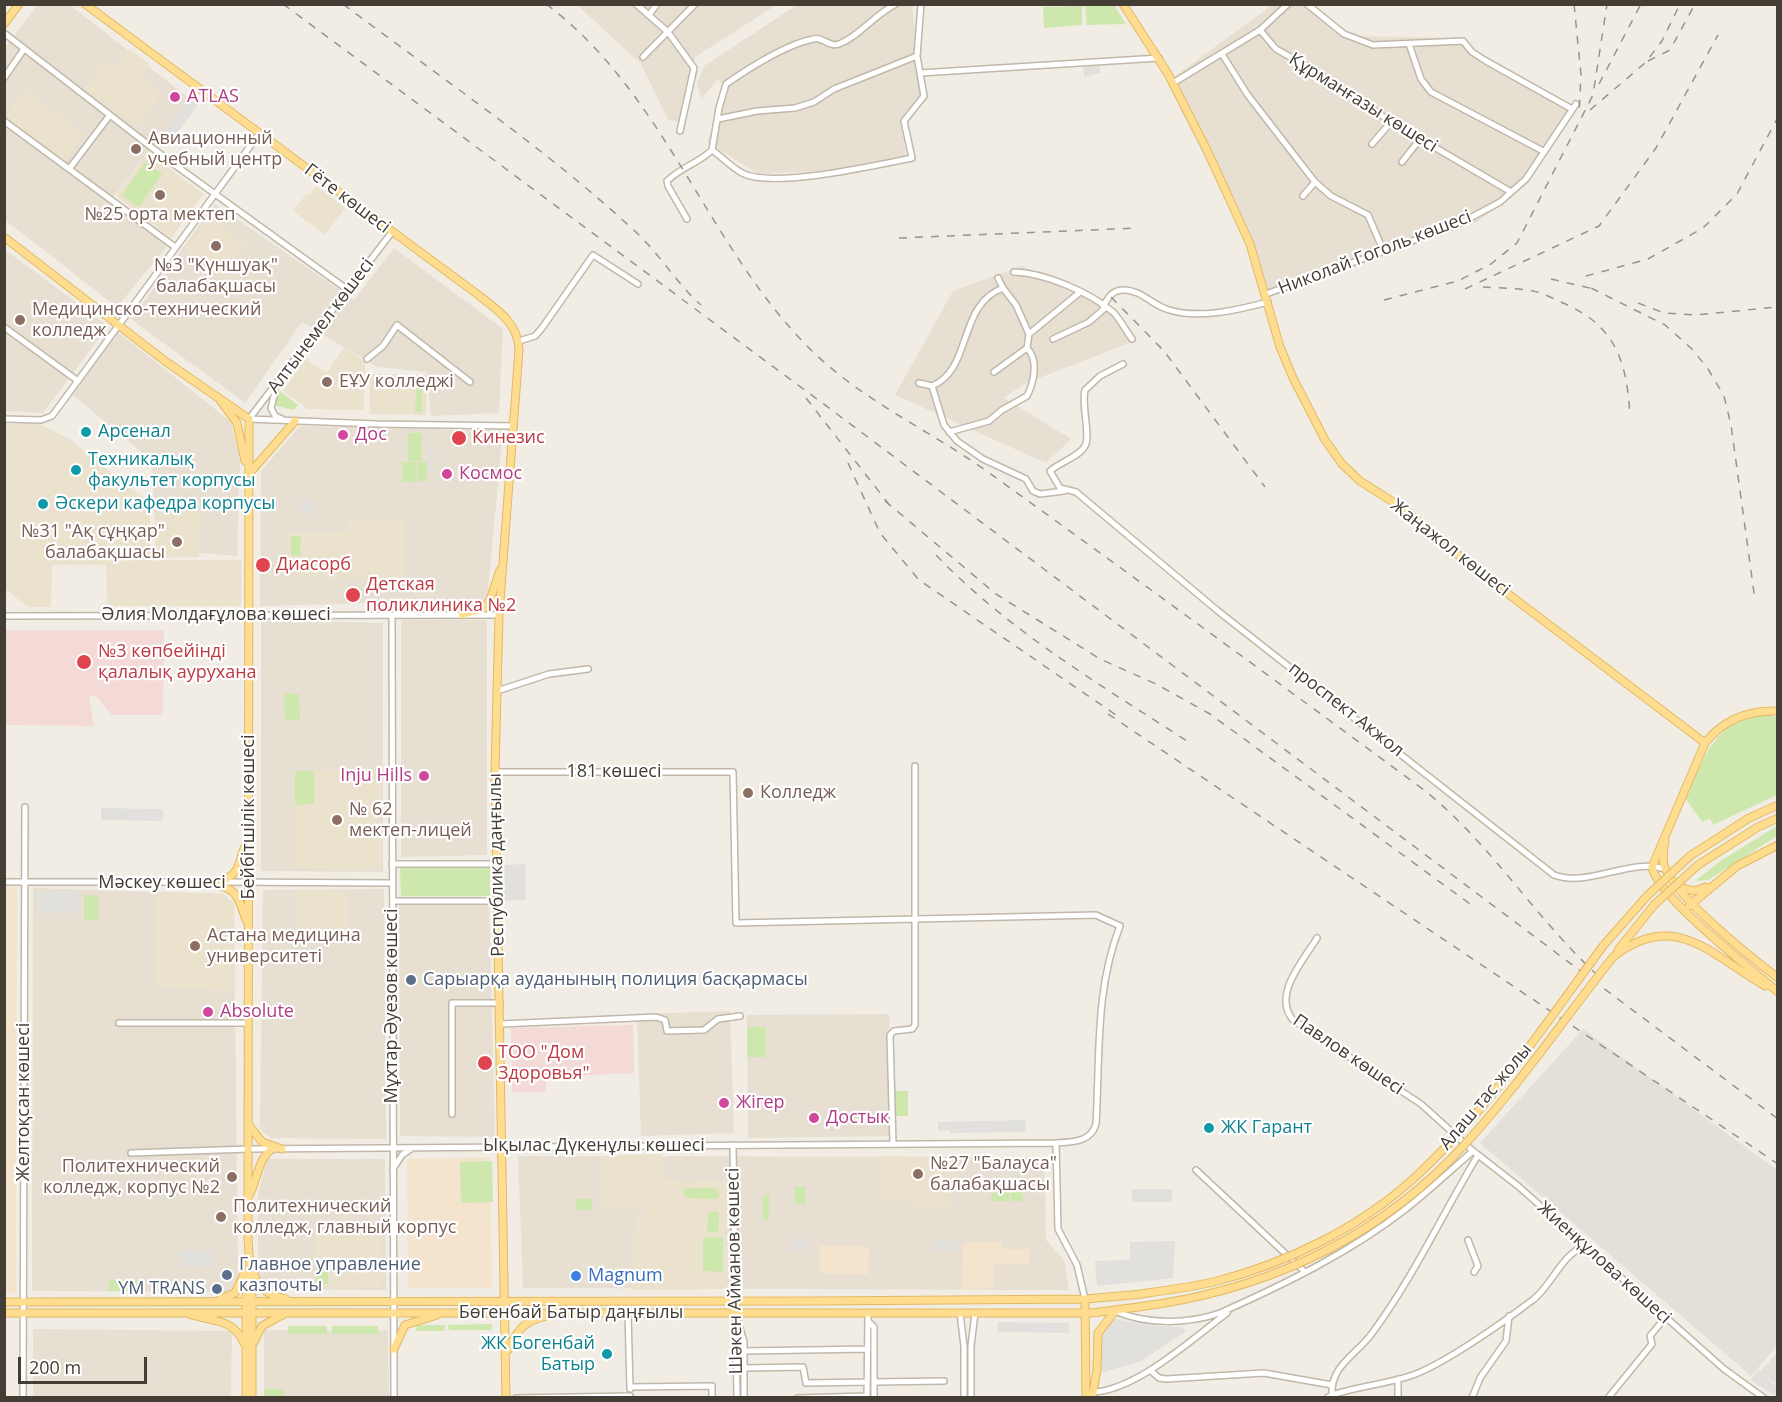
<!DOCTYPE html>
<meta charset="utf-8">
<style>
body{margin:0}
#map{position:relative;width:1782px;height:1402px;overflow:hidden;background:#f2ede4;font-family:"Open Sans",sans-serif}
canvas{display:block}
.frame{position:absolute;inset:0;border:6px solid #443d34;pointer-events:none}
.scale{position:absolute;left:18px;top:1357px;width:129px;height:27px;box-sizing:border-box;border:3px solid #443d34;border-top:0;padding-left:8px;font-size:18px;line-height:21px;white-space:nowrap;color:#443d34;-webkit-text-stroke:4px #fff;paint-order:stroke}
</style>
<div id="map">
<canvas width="1782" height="1402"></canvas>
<div class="frame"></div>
<div class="scale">200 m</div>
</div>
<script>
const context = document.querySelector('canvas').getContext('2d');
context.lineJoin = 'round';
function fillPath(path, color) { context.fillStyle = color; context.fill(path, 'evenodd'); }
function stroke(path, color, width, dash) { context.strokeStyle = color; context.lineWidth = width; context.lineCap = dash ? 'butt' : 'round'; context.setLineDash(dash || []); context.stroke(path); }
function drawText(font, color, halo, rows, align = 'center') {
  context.font = font + ' "Open Sans",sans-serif'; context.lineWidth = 4.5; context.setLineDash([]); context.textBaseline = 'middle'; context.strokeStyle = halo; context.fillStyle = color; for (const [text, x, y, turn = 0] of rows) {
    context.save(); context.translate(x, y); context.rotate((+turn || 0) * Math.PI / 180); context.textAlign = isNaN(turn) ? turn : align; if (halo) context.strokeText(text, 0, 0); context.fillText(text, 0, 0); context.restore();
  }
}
fillPath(new Path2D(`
 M38 5H70L190 99 109 203 168 245 117 307 5 220 4 49Z
 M577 5H776L695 57 680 122 668 120 641 64Z
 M797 5H912L922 95 901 121 906 157 818 171 758 174 707 142 729 85 717 80 701 99 697 84 704 66Z
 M1272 5H1312L1354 36 1455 38 1575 107 1524 187 1477 222 1265 299 1246 240 1167 82Z
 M215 204 354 300 394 248 503 329 499 413 431 416 427 372 377 367 302 322 245 403 131 319Z
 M4 249 108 326 43 413 5 411Z
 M1021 266 1104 303 1132 342 1026 383 1004 398 1071 439 1046 463 895 395 953 291Z
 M117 331 231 422 240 460 237 556 156 549 152 461 73 395Z
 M300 426 503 431 487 600 260 606 261 471Z
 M261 620 383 623V872L261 871Z
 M401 620H487V855L401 857Z
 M33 888 223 894 234 904 238 1280 228 1292 32 1291Z
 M384 889 386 1139 271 1138 260 1129 263 890Z
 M489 902 495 1137 400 1136 399 904Z
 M730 1011 734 1133 641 1136 637 1014Z
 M889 1014 891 1136 748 1138 747 1015Z
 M518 1156 1044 1157 1046 1240 1064 1260 1069 1290 523 1288Z
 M267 1159H385L386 1290H267L258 1279V1194Z
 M33 1329 232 1331 231 1397 33 1398Z
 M264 1330H388L389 1397H264Z`), '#e6dfd2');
fillPath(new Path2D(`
 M5 887H17L16 1293 4 1292Z
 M490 1157 492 1288H408L407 1159Z
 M965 1242H1002L1003 1249H1030L1029 1264H994V1287L962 1290 963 1245Z
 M820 1246 869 1247 868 1274 820 1273Z`), '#f4e4ce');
fillPath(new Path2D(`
 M1583 1029 1777 1170V1346L1751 1376 1480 1143Z
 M1777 1353V1385L1760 1372Z`), '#e4dfd9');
fillPath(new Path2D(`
 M129 49 150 64 141 77 162 92 138 128 105 104 107 101 103 98 101 101 84 89 103 63 114 70Z
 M23 89 85 134 64 162 5 118Z
 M148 153 204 194 171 238 116 196Z
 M316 186 345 208 325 235 293 211 307 193 310 195Z
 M208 217 246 245 223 276 185 248Z
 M345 347 365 362 364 410 308 409 283 391 306 359 326 373Z
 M370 374 427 375 426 415 370 414Z
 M5 424H39L69 439 150 503 151 560H241V606H107L106 565H52L51 607H28L5 589Z
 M157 508 201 510 199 557 155 558Z
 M349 519H405V579L300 577V572L287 570V532H349Z
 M294 770H381V869H294Z
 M296 890H347L348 942 296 943Z
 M156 892 223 894 234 904 235 990 156 988Z
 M662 1154V1180L679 1179 680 1182 729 1180V1289L632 1290V1235L637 1233V1215H645V1206L602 1207 601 1156Z
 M880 1156 955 1158V1190L950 1191V1207H915V1201L882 1198Z
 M380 1225 381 1288 316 1289 315 1226Z`), '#ebe2cd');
fillPath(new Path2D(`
 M5 630H164L163 715H112L95 695 89 697 94 726 5 725Z
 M633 1025 634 1073 547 1077 545 1092H512L511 1028Z`), '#f3dad7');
fillPath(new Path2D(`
 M1085 5H1114L1126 24 1087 25Z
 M1082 6V25L1044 28 1043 7Z
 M145 162 162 174 139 207 122 195Z
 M416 388H422V412H415Z
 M280 391 298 405 294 410 273 405V398Z
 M408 433H422V461H408Z
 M402 462H416V482H402Z
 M417 462H427V481H417Z
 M291 536H301L300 556 291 555Z
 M284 694H299L300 720 285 721Z
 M1768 715 1777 717V795L1713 825 1710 818 1702 822 1685 798C1708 753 1712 721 1768 715Z
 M295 771H314V804L295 805Z
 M1777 826V836L1708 880 1695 881 1722 860Z
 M400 866 490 867V896H401Z
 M84 895H98V920H84Z
 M747 1027H766V1057H747Z
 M895 1091H908V1116H896Z
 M492 1161 493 1202 461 1203 460 1162Z
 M1011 1185H1023V1201H1011Z
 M795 1186H805L806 1204H795Z
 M687 1188H715L720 1194 715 1199 686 1198 683 1193Z
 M769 1192V1220H763L762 1199Z
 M992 1192H1010L1009 1201H991Z
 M576 1199H592V1210H576Z
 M708 1212H719L718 1232H707Z
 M703 1237H723V1272L703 1271Z
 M316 1261H328V1284H316Z
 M109 1280 144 1281V1291H109Z
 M492 1324V1330H449L448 1325Z
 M417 1325H445L444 1331H416Z
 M288 1326H327V1334H288Z
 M332 1326H378V1334H332Z
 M264 1389H283V1397H264Z`), '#cde7ac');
fillPath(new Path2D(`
 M1099 66 1101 73 1084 77 1083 67Z
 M190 99 198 105 169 144 160 136Z
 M428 445H433V473H428Z
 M300 506a7 7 0 1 1 14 0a7 7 0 1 1-14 0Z
 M101 808 163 809V821L101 820Z
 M525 864 526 900 504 901 503 865Z
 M36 892 79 893V913L37 912Z
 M1025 1120 1026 1132 950 1133 949 1130 938 1131V1122Z
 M982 1181H1024V1184H982Z
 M1132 1189H1172V1202H1132Z
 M795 1237H806L807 1251H789V1246H795Z
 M936 1241H958V1251H936Z
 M1175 1241 1173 1278 1097 1286 1095 1261 1130 1260V1242Z
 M180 1251H213L214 1266 181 1267Z
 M1115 1319 1156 1326 1183 1327 1186 1331 1141 1361 1098 1374 1102 1330Z
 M998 1322 1069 1323V1333L997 1332Z
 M1758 1370 1777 1387V1397L1750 1380Z`), '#e2e0dc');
const minor = new Path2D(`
 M636 4 668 32 694 68 680 131
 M896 4C875 14 860 36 839 44 829 48 823 36 813 39 785 45 749 68 726 84L719 108 712 150C722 157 731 167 742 173 772 189 877 165 912 158L904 121 924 96 917 56 921 4
 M1307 4 1344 34 1373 45 1463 41 1472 52 1486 61 1572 109
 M649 15 657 4
 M1260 30 1276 49 1310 68 1390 121 1511 192
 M4 33 168 160 348 290
 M1409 44 1421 79 1431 92 1543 151
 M1222 54 1247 94 1315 182 1331 196 1368 215 1383 250
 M643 57 695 4
 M920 73 1159 58
 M4 78 24 49
 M1173 83 1260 30 1288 4
 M718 119 757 111 795 108 814 102 834 89 917 56
 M4 121 175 247
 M1372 144 1391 122
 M1402 162 1420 139
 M69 169 110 115
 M1303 196 1315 182
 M687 219 668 186 667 181C681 167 699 163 712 150
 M1014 272C1045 273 1089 292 1113 312 1120 319 1126 331 1132 339
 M1266 294 1459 224 1500 202 1526 179 1576 104
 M1103 306C1109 297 1112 290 1124 290 1141 290 1151 304 1166 309 1197 320 1238 310 1268 302
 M4 327 78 381
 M1029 334 1079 293
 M1053 339 1089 322 1105 308
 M519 341 535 336 542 328 593 255 638 284
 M367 359 383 346 397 325 470 382
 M1123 364 1100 376 1085 390C1081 405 1091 436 1085 446 1079 457 1060 462 1050 471L1060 488 1076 492 1218 611 1554 875C1589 888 1631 857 1665 869
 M994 372 1027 348 1029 334 1016 305 1003 288
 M919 383 932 386C973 369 957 305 1003 288L998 278
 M932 386 944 425 957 441 983 459 1026 479 1033 491 1040 494 1064 491
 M275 392 271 408 275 416 282 419
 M4 419 41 420 52 416 259 134
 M249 419 376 424 514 426
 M249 419 392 232
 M949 432 989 421 1002 410 1027 396C1034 382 1039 360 1027 348
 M392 615 394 1398
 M4 616 499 615
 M497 691 549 674 588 669
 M392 864H497
 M4 882H210
 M223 882 392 883
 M393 901H498
 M1317 938C1303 961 1272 995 1293 1020L1421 1104 1473 1151 1518 1186 1724 1369 1764 1398
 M119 1023H248
 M501 1024 656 1017 665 1020 667 1031 704 1030 718 1019 740 1016
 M452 1114V1003H500
 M893 1143 890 1035 894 1031 912 1029 915 1025V766
 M1056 1143 1058 1229 1077 1265 1085 1299
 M733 1145 737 1398
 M131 1153 249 1149 1056 1143C1073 1142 1091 1142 1096 1124 1100 1057 1095 989 1120 926L1096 915 736 923 733 772H495
 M393 1169 402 1155 411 1149
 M1196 1170 1305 1272
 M1468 1240 1478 1266 1474 1272
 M1115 1311C1147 1325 1188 1324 1220 1313 1285 1284 1351 1252 1407 1208 1430 1190 1451 1170 1473 1151
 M628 1313 630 1389
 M960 1313 964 1346V1398
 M868 1321 874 1327V1398
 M738 1322 744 1342V1398
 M744 1351 868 1349
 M744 1368 803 1367 806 1383 867 1382
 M1150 1370 1159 1378 1166 1379 1264 1373 1332 1385
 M1398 1379V1398
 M874 1382 944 1381
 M630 1387 712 1386V1398
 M1094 1392C1138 1389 1192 1339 1227 1313
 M1332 1395C1359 1386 1387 1384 1413 1375 1446 1363 1505 1321 1534 1299 1553 1283 1561 1256 1584 1246
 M23 1398 25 807
 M516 1398 630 1396
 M798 1398 867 1396
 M867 1398 868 1313
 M971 1398V1346L975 1313
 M1327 1398 1332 1395C1330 1367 1355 1355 1370 1336 1412 1280 1442 1215 1478 1155
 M1472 1398 1480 1378 1506 1341 1509 1316
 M1608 1398 1652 1344 1650 1336 1665 1318`);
const major = new Path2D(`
 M85 4 477 294C497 310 518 322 519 350L499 615 495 772 506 1398
 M1123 4 1168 74 1206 148 1250 244 1280 347 1293 378 1325 440 1342 464 1360 481 1404 509 1474 568 1705 743
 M4 24 19 4
 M4 237 165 361 249 419 248 1240 252 1294V1398
 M220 400 237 423 245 461
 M248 475 295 421
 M462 614 483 609 490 600 500 570
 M1778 711C1748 710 1723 720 1705 743L1652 867C1658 897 1751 969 1778 992
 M1665 840C1664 849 1661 859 1665 868 1678 899 1749 956 1778 978
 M1690 856 1749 818 1778 805
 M1698 865 1758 827 1778 818
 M207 882C236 888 237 893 246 920
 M221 882C245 870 236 861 248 840
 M1680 887 1694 891 1706 887
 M1689 906 1737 866 1778 845
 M1603 946 1647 896
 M1618 950 1654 905
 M1613 957C1675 909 1710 954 1765 986
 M249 1125 262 1142 282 1149
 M248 1197C258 1182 256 1161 272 1149
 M246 1272V1398
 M253 1272C260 1291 267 1294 286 1299
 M220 1299 235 1293 244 1274
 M1085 1299 1086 1398
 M4 1302 816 1301 1085 1299 1132 1295
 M4 1313H1092L1138 1307
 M189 1314C212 1322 232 1317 244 1343
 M254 1342 262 1326 284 1314
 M394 1349 405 1325 437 1315
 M508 1350C518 1329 524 1321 546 1316
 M1092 1398 1097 1370 1098 1333 1115 1311`);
stroke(minor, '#c0b8a9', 8);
stroke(major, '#e3b961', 9);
stroke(minor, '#fff', 5);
stroke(major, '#fedd91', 7);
stroke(new Path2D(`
 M283 4 821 402 1778 1119
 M343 4C442 79 547 149 638 234 661 256 677 284 701 305
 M546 4C666 94 707 247 811 350 863 401 929 430 988 472 1134 577 1279 683 1424 790 1493 845 1537 922 1603 980
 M1574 4 1581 75 1579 115
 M1648 61 1670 50 1695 4
 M1599 84 1641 4
 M1590 110 1645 63 1662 41 1680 4
 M899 238 1138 228
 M1586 276 1648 259 1703 228 1737 194 1778 117
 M1551 279 1598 290
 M1483 287C1499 288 1517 288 1533 291 1543 293 1554 299 1563 303 1617 326 1627 363 1630 417
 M1591 288 1665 325 1692 349 1708 369 1724 396 1731 425 1755 600
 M1465 289 1599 226 1656 148 1718 35
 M1111 297 1164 351 1265 487
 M1384 300 1458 281 1491 264 1517 243 1593 95 1607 4
 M1638 303 1664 313 1694 315 1778 307
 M806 398 891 507
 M848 463 880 533 919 580 1116 715
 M885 501 996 594 1100 659 1156 684 1210 714 1470 904
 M936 555C1009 631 1099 684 1187 741
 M1108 714 1778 1164`), '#949494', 1.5, [8, 8]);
const majorBridge = new Path2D(`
 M1647 896 1690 856
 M1654 905 1698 865
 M1132 1295C1161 1291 1189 1288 1217 1281 1287 1263 1359 1228 1413 1179 1487 1112 1544 1026 1603 946
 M1138 1307C1257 1292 1366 1245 1451 1159 1511 1097 1560 1024 1613 957`);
stroke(majorBridge, '#e3b961', 9, []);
stroke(majorBridge, '#fedd91', 7);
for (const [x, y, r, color] of [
 [175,97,6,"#d1479c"],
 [136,149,6,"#8d6e63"],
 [160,195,6,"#8d6e63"],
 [216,246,6,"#8d6e63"],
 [20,320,6,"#8d6e63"],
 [327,382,6,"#8d6e63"],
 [86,432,6,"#0f9aa8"],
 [343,435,6,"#d1479c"],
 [459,438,8,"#e0444e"],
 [76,470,6,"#0f9aa8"],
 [447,474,6,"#d1479c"],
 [43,504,6,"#0f9aa8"],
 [177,542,6,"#8d6e63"],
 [263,565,8,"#e0444e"],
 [353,595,8,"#e0444e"],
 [84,662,8,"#e0444e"],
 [424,776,6,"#d1479c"],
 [748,793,6,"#8d6e63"],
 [337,820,6,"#8d6e63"],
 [195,946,6,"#8d6e63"],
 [411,980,6,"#5c6f8a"],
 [208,1012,6,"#d1479c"],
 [485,1063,8,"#e0444e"],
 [724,1103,6,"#d1479c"],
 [814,1118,6,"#d1479c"],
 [1209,1128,6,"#0f9aa8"],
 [918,1174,6,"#8d6e63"],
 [232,1177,6,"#8d6e63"],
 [221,1217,6,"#8d6e63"],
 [227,1275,6,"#5c6f8a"],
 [576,1276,6,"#3f7fe0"],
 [217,1289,6,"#5c6f8a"],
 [607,1354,6,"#0f9aa8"]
]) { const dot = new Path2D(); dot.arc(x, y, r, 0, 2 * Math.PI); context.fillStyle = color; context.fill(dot); stroke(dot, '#fff', 2); }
drawText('18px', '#b23c85', '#fff', [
 ["ATLAS",187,97],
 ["Дос",355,435],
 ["Космос",459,474],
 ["Inju Hills",412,776,"right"],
 ["Absolute",220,1012],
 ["Жiгер",736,1103],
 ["Достык",826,1118]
], 'left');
drawText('18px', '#443d34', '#fff', [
 ["Құрманғазы көшесі",1363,103,32],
 ["Гёте көшесі",347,199,37],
 ["Николай Гоголь көшесі",1375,253,-21],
 ["Алтынемел көшесі",321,326,-53],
 ["Жаңажол көшесі",1450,548,38],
 ["Әлия Молдағұлова көшесі",216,615],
 ["проспект Акжол",1346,710,38],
 ["181 көшесі",614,772],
 ["Бейбітшілік көшесі",249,817,-90],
 ["Республика даңғылы",497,865,-91],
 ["Мәскеу көшесі",162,883],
 ["Мұхтар Әуезов көшесі",392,1006,-90],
 ["Павлов көшесі",1348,1055,34],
 ["Алаш тас жолы",1486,1097,-50],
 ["Желтоқсан көшесі",24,1102,-90],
 ["Ықылас Дүкенұлы көшесі",594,1146],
 ["Жиенқұлова көшесі",1604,1263,42],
 ["Шәкен Айманов көшесі",735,1271,-91],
 ["Бөгенбай Батыр даңғылы",571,1313]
]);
drawText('18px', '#785e54', '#fff', [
 ["Авиационный",148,139],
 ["учебный центр",148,160],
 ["№25 орта мектеп",160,215,"center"],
 ["№3 \"Күншуақ\"",216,266,"center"],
 ["балабақшасы",216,287,"center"],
 ["Медицинско-технический",32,310],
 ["колледж",32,331],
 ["ЕҰУ колледжі",339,382],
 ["№31 \"Ақ сұңқар\"",165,532,"right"],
 ["балабақшасы",165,553,"right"],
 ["Колледж",760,793],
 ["№ 62",349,810],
 ["мектеп-лицей",349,831],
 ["Астана медицина",207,936],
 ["университеті",207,957],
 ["№27 \"Балауса\"",930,1164],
 ["балабақшасы",930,1185],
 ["Политехнический",220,1167,"right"],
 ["колледж, корпус №2",220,1188,"right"],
 ["Политехнический",233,1207],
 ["колледж, главный корпус",233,1228]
], 'left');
drawText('18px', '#0d838f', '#fff', [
 ["Арсенал",98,432],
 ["Техникалық",88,460],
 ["факультет корпусы",88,481],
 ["Әскери кафедра корпусы",55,504],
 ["ЖК Гарант",1221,1128],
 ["ЖК Богенбай",595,1344,"right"],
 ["Батыр",595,1365,"right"]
], 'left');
drawText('18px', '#be3a42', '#fff', [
 ["Кинезис",472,438],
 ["Диасорб",276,565],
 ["Детская",366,585],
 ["поликлиника №2",366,606],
 ["№3 көпбейінді",98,652],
 ["қалалық аурухана",98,673],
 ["ТОО \"Дом",498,1053],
 ["Здоровья\"",498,1074]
], 'left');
drawText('18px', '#4e5e75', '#fff', [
 ["Сарыарқа ауданының полиция басқармасы",423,980],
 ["Главное управление",239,1265],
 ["казпочты",239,1286],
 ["YM TRANS",205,1289,"right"]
], 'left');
drawText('18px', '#366cbe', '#fff', [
 ["Magnum",588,1276]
], 'left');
</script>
